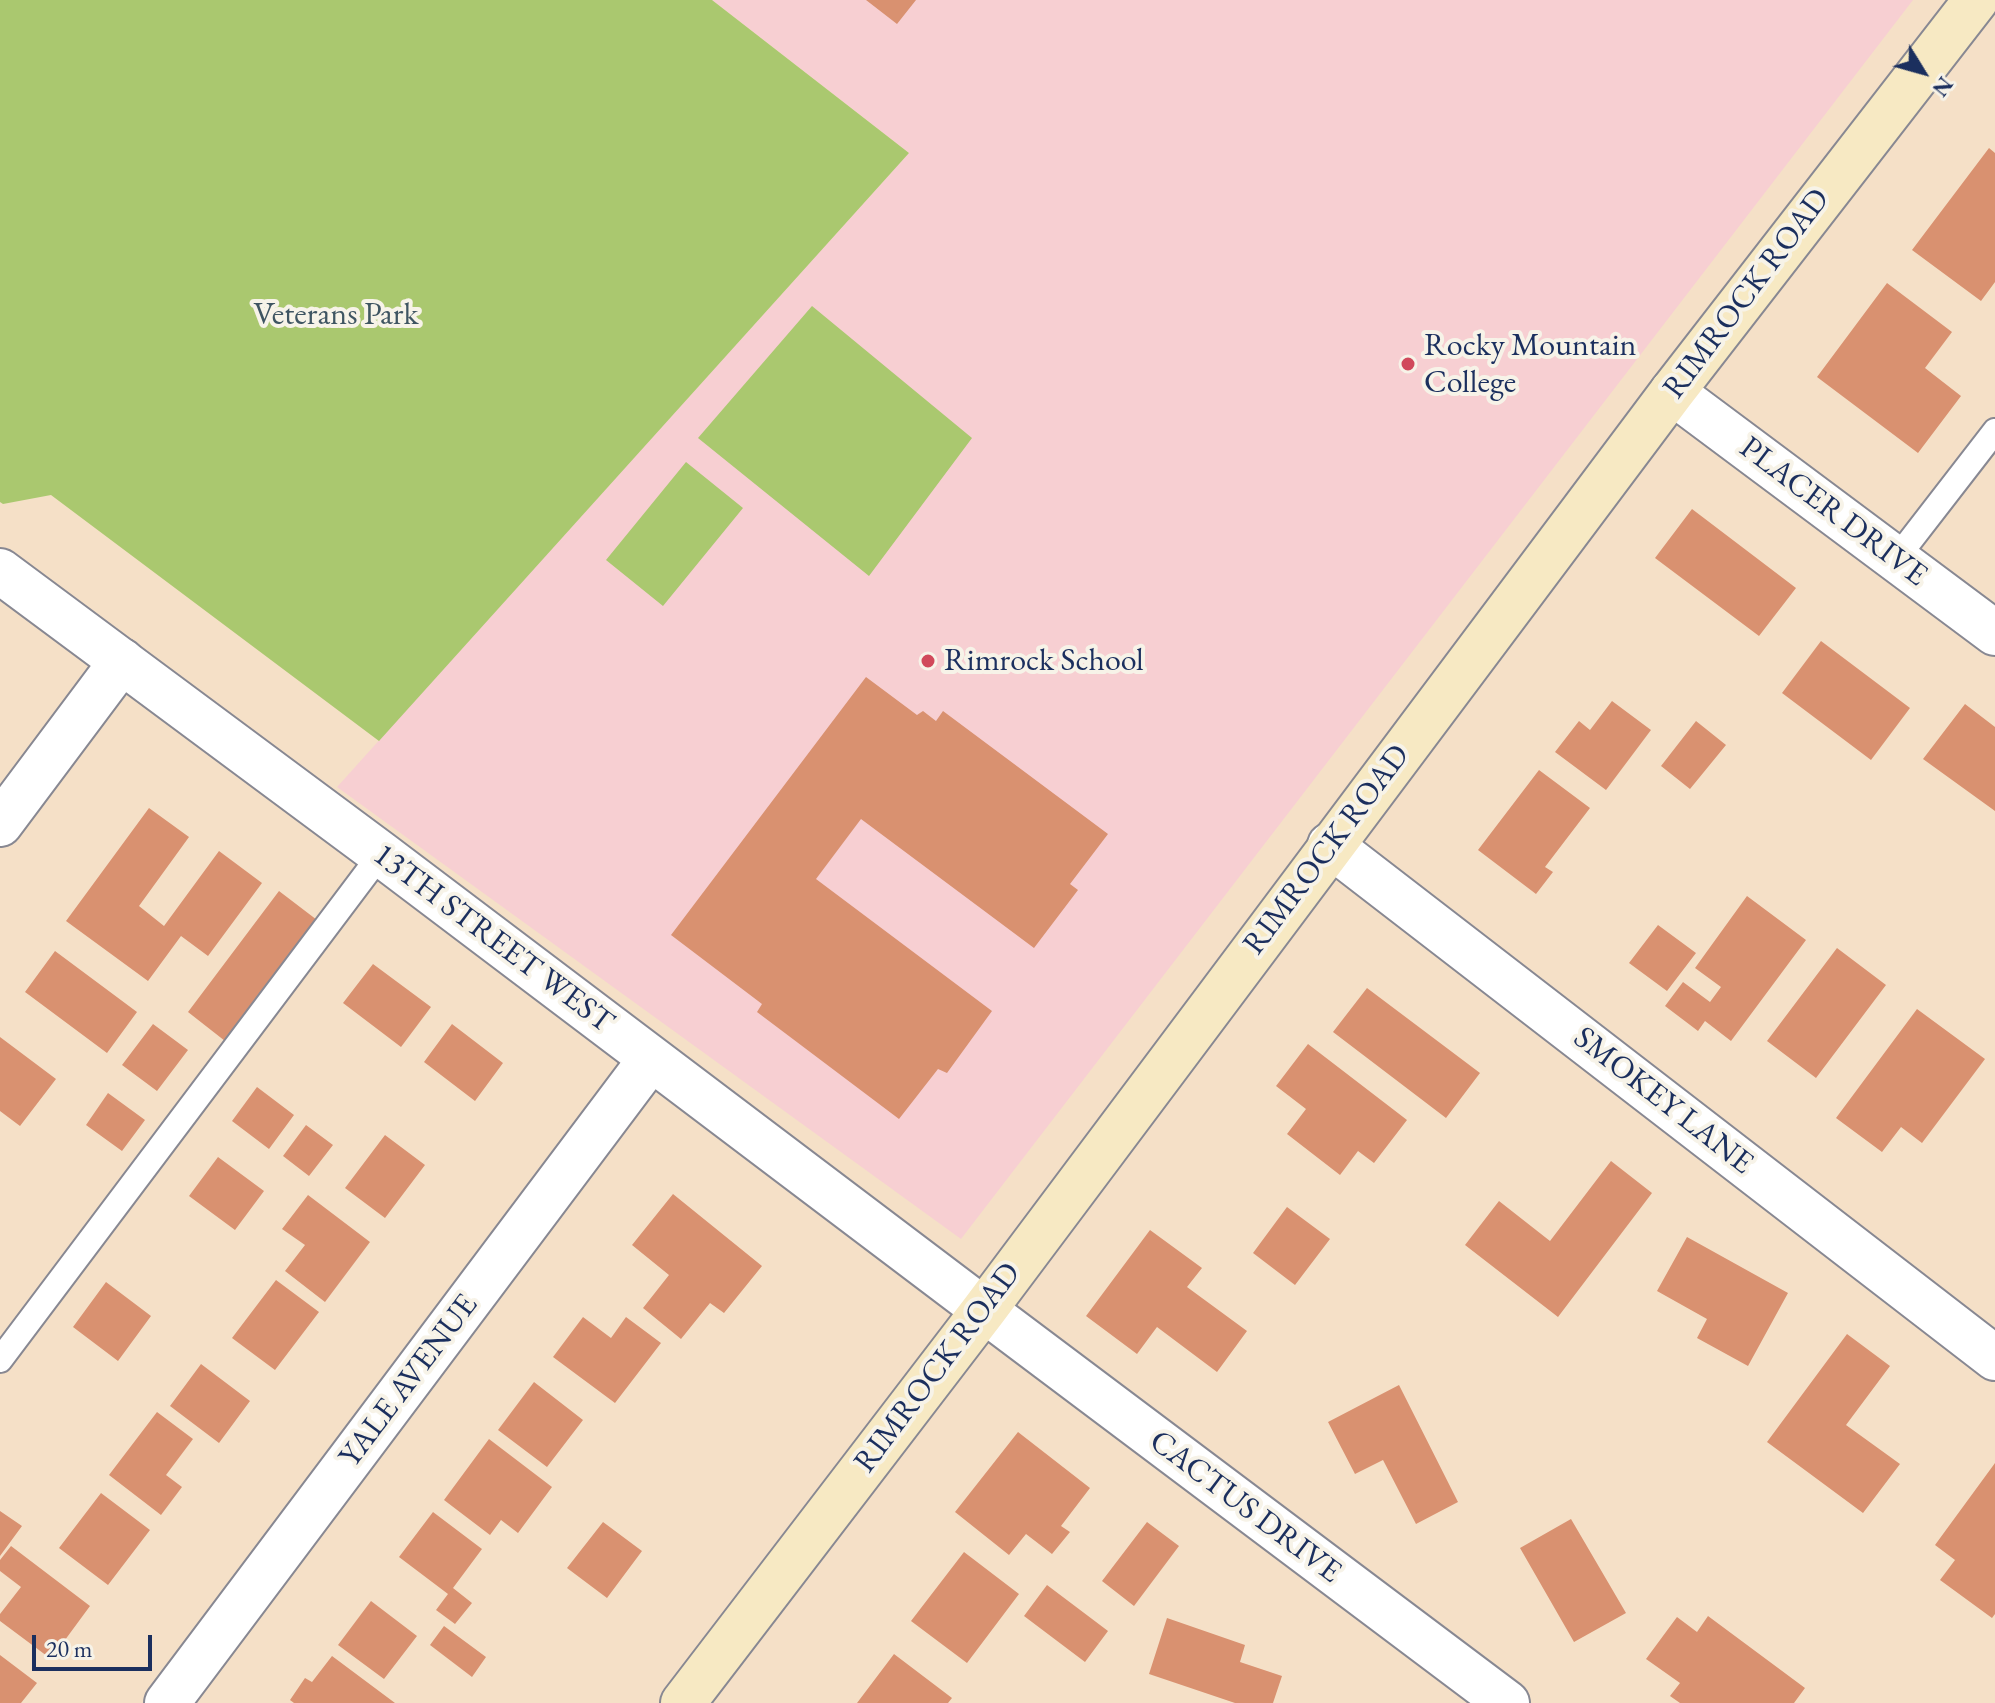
<!DOCTYPE html>
<style>
body{margin:0}
#map{position:relative;width:1995px;height:1703px;overflow:hidden;background:#f5e0c7;font-family:"EB Garamond",serif}
canvas{display:block}
.north{position:absolute;left:1883px;top:32px;width:80px;height:80px;-webkit-text-stroke:6px #f7f3e8;paint-order:stroke;rotate:127deg;font-size:22px;font-weight:700;line-height:32px;text-align:center;color:#1b2f5e}
.north::after{content:'';display:block;margin:auto;width:28px;height:36px;background:#1b2f5e;clip-path:polygon(50% 0,100% 100%,50% 72%,0 100%)}
.scale{position:absolute;left:32px;top:1635px;width:120px;height:36px;box-sizing:border-box;border:4px solid #1b2f5e;border-top:0;padding-left:10px;font-size:24px;line-height:28px;white-space:nowrap;color:#1b2f5e;-webkit-text-stroke:6px #f7f3e8;paint-order:stroke}
</style>
<div id="map">
<canvas width="1995" height="1703"></canvas>
<div class="north">N</div>
<div class="scale">20 m</div>
</div>
<script>
const context = document.querySelector('canvas').getContext('2d');
context.lineJoin = 'round';
function fillPath(path, color) { context.fillStyle = color; context.fill(path, 'evenodd'); }
function stroke(path, color, width, dash) { context.strokeStyle = color; context.lineWidth = width; context.lineCap = dash ? 'butt' : 'round'; context.setLineDash(dash || []); context.stroke(path); }
function drawText(font, color, halo, rows, align = 'center') {
  context.font = font + ' "EB Garamond",serif'; context.lineWidth = 8; context.setLineDash([]); context.textBaseline = 'middle'; context.strokeStyle = halo; context.fillStyle = color; for (const [text, x, y, turn = 0] of rows) {
    context.save(); context.translate(x, y); context.rotate((+turn || 0) * Math.PI / 180); context.textAlign = isNaN(turn) ? turn : align; if (halo) context.strokeText(text, 0, 0); context.fillText(text, 0, 0); context.restore();
  }
}
fillPath(new Path2D(`
 M712 0H1913L961 1239 337 787 909 153Z`), '#f7cfd2');
fillPath(new Path2D(`
 M0 0H712L909 153 379 741 51 495 3 504 0 502Z
 M812 306 972 438 869 576 698 438Z
 M686 462 743 508 663 606 606 560Z`), '#aac86f');
fillPath(new Path2D(`
 M866 0H916L897 24Z
 M1989 148 1995 153V282L1981 301 1912 250Z
 M1887 283 1952 332 1925 368 1961 396 1918 453 1817 377Z
 M1692 509 1796 588 1759 636 1655 558Z
 M1821 641 1910 708 1871 760 1782 693Z
 M866 677 917 715 923 711 936 721 943 711 1108 834 1070 884 1078 890 1034 948 861 819 816 879 992 1011 947 1073 938 1069 899 1119 757 1012 762 1004 671 935Z
 M1612 701 1651 730 1606 790 1555 752 1579 721 1590 730Z
 M1965 704 1995 727V811L1923 759Z
 M1696 721 1726 745 1690 789 1661 766Z
 M1539 770 1590 808 1545 867 1553 872 1536 894 1478 850Z
 M149 808 189 837 139 906 164 926 219 851 262 883 208 956 181 936 148 981 66 921Z
 M279 891 317 920 225 1041 188 1012Z
 M1747 896 1806 940 1731 1041 1705 1021 1698 1031 1665 1006 1683 982 1710 1002 1721 987 1695 968Z
 M1658 925 1696 953 1667 991 1629 963Z
 M1837 948 1886 985 1816 1078 1767 1041Z
 M55 951 137 1012 107 1053 25 992Z
 M373 964 431 1007 401 1047 343 1003Z
 M1367 988 1480 1073 1446 1118 1333 1032Z
 M1917 1009 1985 1059 1922 1143 1901 1127 1882 1152 1836 1118Z
 M153 1024 188 1050 157 1091 122 1065Z
 M452 1024 503 1063 475 1101 424 1062Z
 M0 1037 56 1079 20 1126 0 1111Z
 M1308 1044 1407 1120 1374 1163 1358 1151 1340 1175 1287 1134 1306 1109 1276 1086Z
 M257 1087 294 1115 269 1149 232 1121Z
 M108 1093 145 1120 122 1151 86 1125Z
 M306 1125 333 1145 309 1176 283 1156Z
 M385 1135 425 1165 385 1218 345 1188Z
 M218 1157 264 1191 235 1230 189 1196Z
 M1611 1161 1652 1193 1558 1317 1465 1245 1499 1201 1550 1241Z
 M673 1194 762 1266 724 1313 710 1303 681 1339 643 1308 669 1275 632 1245Z
 M308 1195 370 1242 325 1302 285 1271 305 1245 282 1229Z
 M1287 1207 1330 1239 1295 1285 1253 1253Z
 M1150 1230 1202 1268 1187 1287 1247 1331 1217 1372 1157 1327 1137 1354 1086 1316Z
 M1687 1237 1788 1293 1748 1366 1697 1338 1707 1319 1657 1291Z
 M276 1280 319 1312 275 1370 232 1338Z
 M106 1282 151 1316 118 1361 73 1327Z
 M583 1317 611 1338 626 1317 661 1343 615 1403 553 1357Z
 M1847 1334 1890 1366 1846 1425 1900 1464 1863 1513 1767 1442Z
 M201 1364 250 1401 219 1443 170 1406Z
 M534 1382 583 1420 547 1467 498 1430Z
 M1399 1385 1458 1502 1416 1524 1383 1460 1355 1474 1328 1422Z
 M157 1412 193 1439 166 1475 182 1487 161 1515 109 1475Z
 M1018 1432 1090 1488 1061 1526 1070 1532 1052 1554 1026 1534 1009 1555 955 1512Z
 M489 1439 552 1487 518 1533 501 1520 490 1535 444 1500Z
 M1995 1463V1614L1992 1618 1940 1580 1955 1560 1935 1545Z
 M101 1493 150 1530 108 1585 59 1548Z
 M0 1511 22 1526 0 1556Z
 M433 1512 482 1549 453 1588 472 1603 455 1624 436 1610 448 1594 399 1557Z
 M1571 1519 1626 1613 1574 1642 1520 1548Z
 M603 1522 642 1551 607 1598 567 1568Z
 M1147 1522 1179 1546 1134 1606 1102 1581Z
 M11 1546 90 1606 51 1659 0 1621V1614L21 1587 0 1571V1560Z
 M964 1552 1019 1594 967 1663 911 1621Z
 M1047 1585 1108 1631 1085 1662 1024 1616Z
 M371 1601 417 1636 384 1679 338 1645Z
 M1708 1616 1805 1688 1794 1703H1680L1670 1696 1680 1683 1646 1659 1677 1617 1697 1632Z
 M1167 1618 1245 1645 1240 1662 1282 1676 1273 1703H1235L1149 1674Z
 M444 1626 486 1657 472 1677 430 1645Z
 M894 1654 952 1698 948 1703H857Z
 M0 1655 37 1683 21 1703H0Z
 M332 1656 395 1703H294L290 1700 305 1678 312 1682Z`), '#d99170');
const service = new Path2D(`
 M1896 559 1995 431
 M0 1360 381 854`);
const minor = new Path2D(`
 M1672 392 1995 633
 M0 824 122 661
 M1330 845 1995 1358
 M984 1310 1507 1703
 M167 1703 650 1060`);
const tertiary = new Path2D(`
 M0 571 381 854 984 1310`);
const secondary = new Path2D(`
 M683 1703 984 1310 1672 392 1976 0`);
stroke(service, '#888892', 28);
stroke(minor, '#888892', 48);
stroke(tertiary, '#888892', 48);
stroke(secondary, '#888892', 48);
stroke(service, '#fff', 24);
stroke(minor, '#fff', 44);
stroke(tertiary, '#fff', 44);
stroke(secondary, '#f7e9c3', 44);
for (const [x, y, r, color] of [
 [1408,364,8,"#d1495b"],
 [928,661,8,"#d1495b"]
]) { const dot = new Path2D(); dot.arc(x, y, r, 0, 2 * Math.PI); context.fillStyle = color; context.fill(dot); stroke(dot, '#f7f3e8', 3); }
drawText('32px', '#1b2f5e', '#f7f3e8', [
 ["RIMROCK ROAD",1747,294,-53],
 ["PLACER DRIVE",1833,512,37],
 ["RIMROCK ROAD",1327,850,-53],
 ["13TH STREET WEST",493,939,37],
 ["SMOKEY LANE",1663,1101,38],
 ["RIMROCK ROAD",938,1368,-53],
 ["YALE AVENUE",409,1381,-53],
 ["CACTUS DRIVE",1245,1507,37]
]);
drawText('32px', '#3f5562', '#f7f3e8', [
 ["Veterans Park",336,315]
]);
drawText('32px', '#1b2f5e', '#f7f3e8', [
 ["Rocky Mountain",1424,346],
 ["College",1424,383],
 ["Rimrock School",944,661]
], 'left');
</script>
